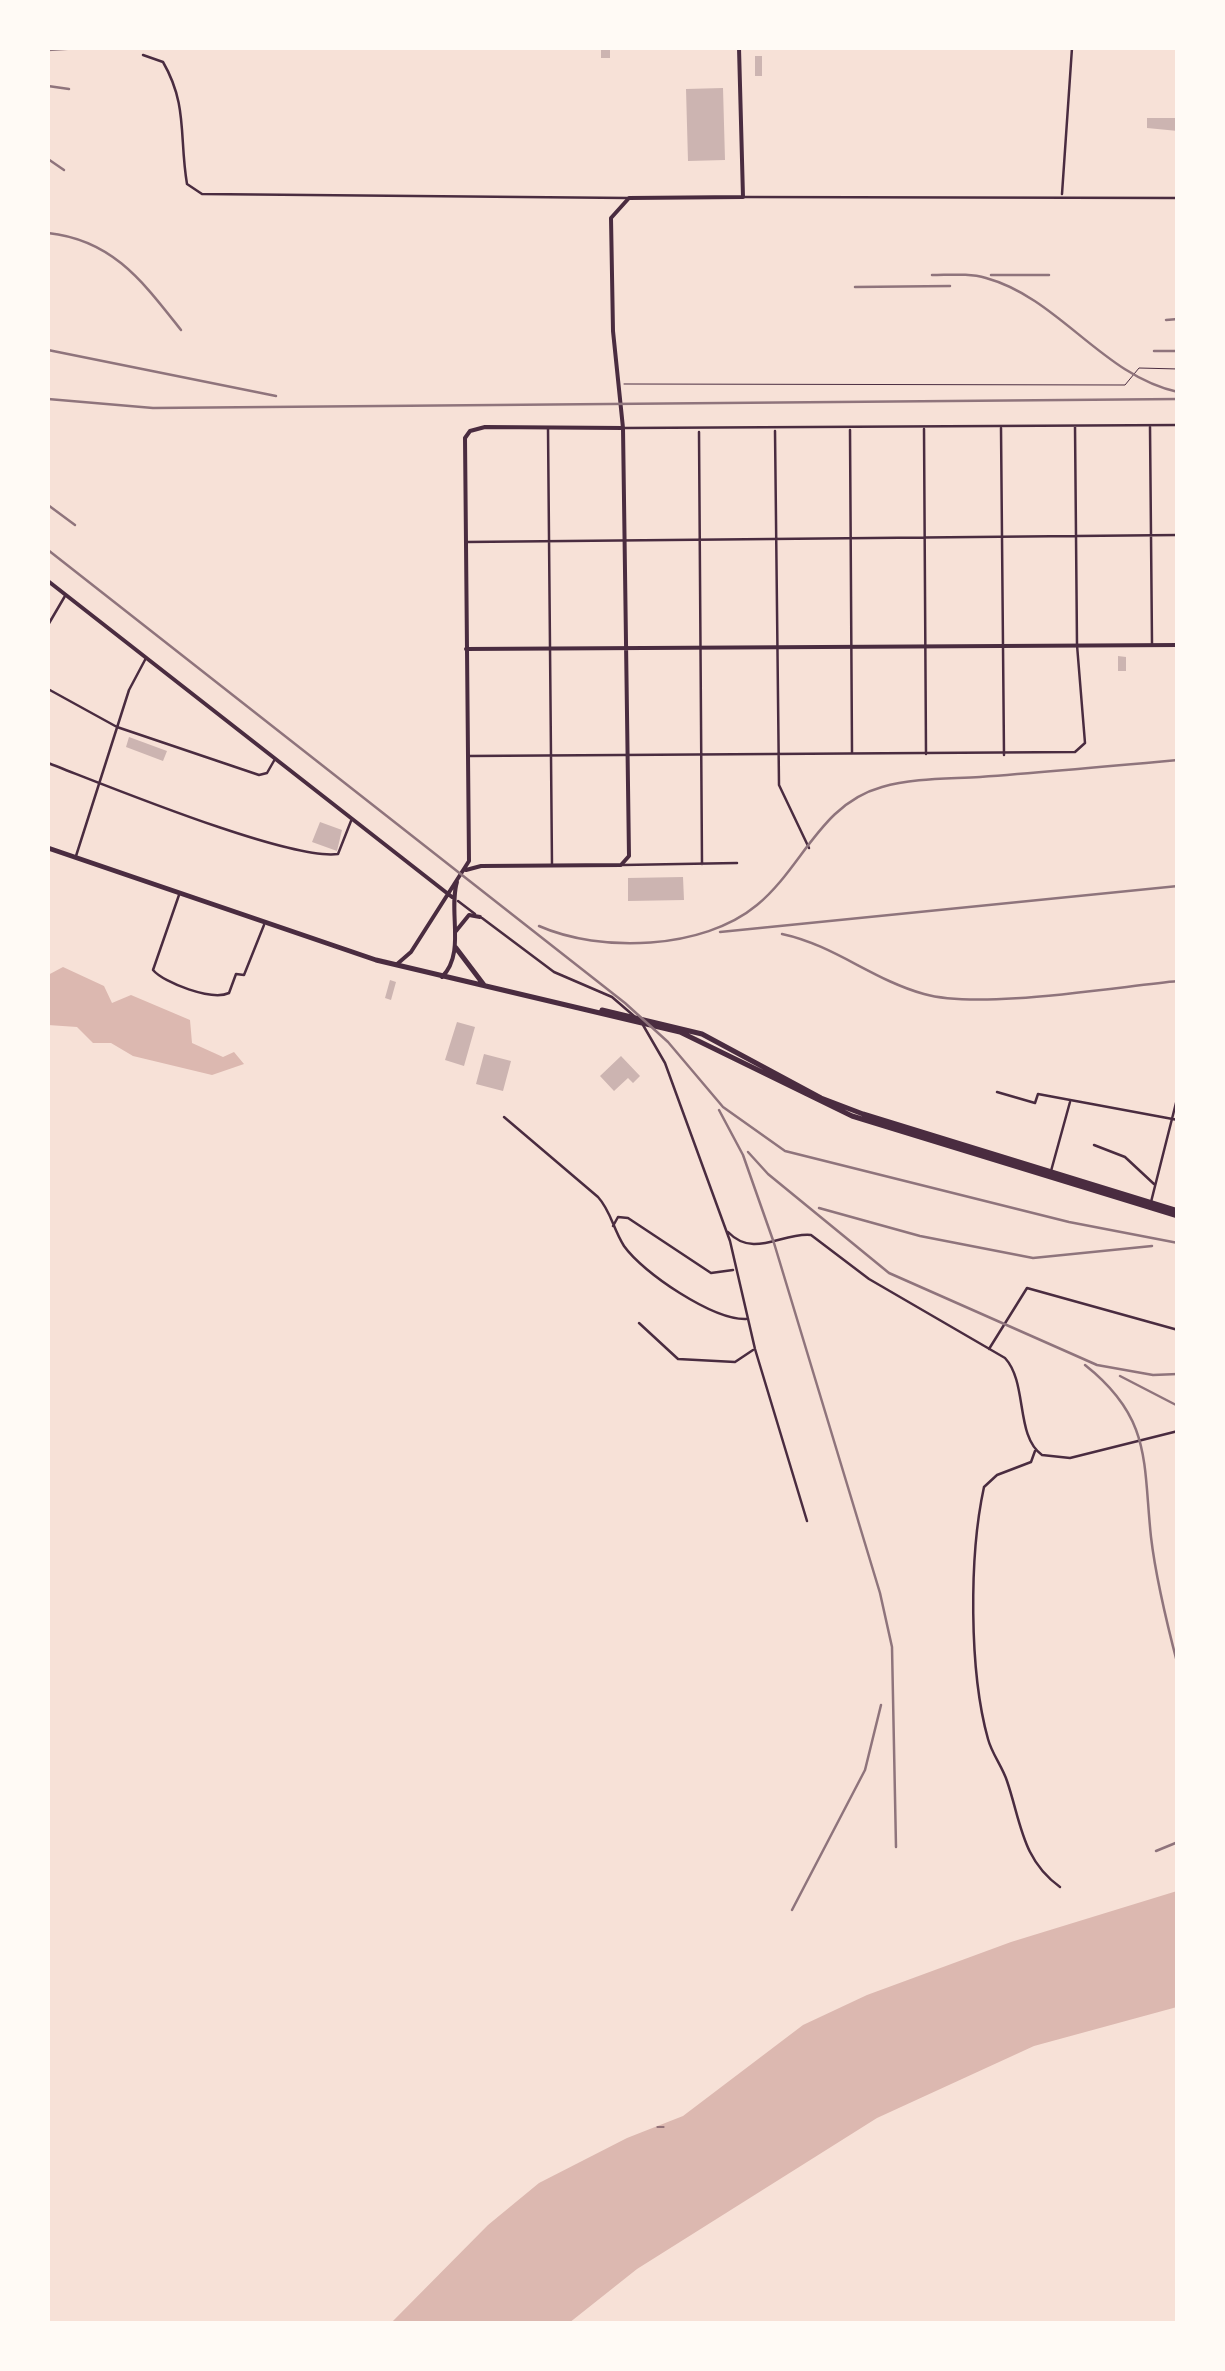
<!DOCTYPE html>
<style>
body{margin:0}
#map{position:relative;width:1225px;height:2371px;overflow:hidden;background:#f7e1d7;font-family:"Open Sans",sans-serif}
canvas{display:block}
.frame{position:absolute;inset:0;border:50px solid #fffaf5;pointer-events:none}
</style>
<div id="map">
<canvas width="1225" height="2371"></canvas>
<div class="frame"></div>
</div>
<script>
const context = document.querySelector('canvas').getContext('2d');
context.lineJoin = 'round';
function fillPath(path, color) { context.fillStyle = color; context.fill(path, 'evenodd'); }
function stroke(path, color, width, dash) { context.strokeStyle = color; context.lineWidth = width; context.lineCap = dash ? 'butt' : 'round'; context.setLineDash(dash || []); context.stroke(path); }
fillPath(new Path2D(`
 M63 967 104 986 112 1003 131 995 190 1020 192 1043 223 1057 234 1052 244 1064 212 1075 133 1056 111 1043H93L77 1027 48 1025V975Z
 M1177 1891V2007L1034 2046 877 2118 637 2269 569 2323 390 2324 488 2225 539 2183 627 2138 683 2116 803 2025 867 1995 1011 1942Z`), '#dcb8b0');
fillPath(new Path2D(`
 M601 48H610V58H601Z
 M755 56H762V76H755Z
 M723 88 725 160 688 161 686 89Z
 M1147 118H1178V131L1147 128Z
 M1118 656 1126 657V671H1118Z
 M129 737 167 751 163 761 126 747Z
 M320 822 342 830 337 851 312 842Z
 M683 877 684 900 628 901V878Z
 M390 980 396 982 391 1000 385 998Z
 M457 1022 475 1027 464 1066 445 1060Z
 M484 1054 511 1061 503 1091 476 1084Z
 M621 1056 640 1076 633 1083 628 1078 614 1091 600 1076Z`), '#ccb4b1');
stroke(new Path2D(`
 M624 384 1125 385 1139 368 1178 369
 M657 2127H664`), '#4a2c40', 1);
stroke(new Path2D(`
 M740 48H929
 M143 55 163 62C188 105 179 137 187 184L202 194 628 198
 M1062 194 1072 48
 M744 197 1178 198
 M1150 427 1152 644
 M548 428 552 865
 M625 428 1178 425
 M1001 428 1004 755
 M924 429 926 754
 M850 430 852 752
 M775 431 779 785 809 848
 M699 432 702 864
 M466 542 1178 535
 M48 625 65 596
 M48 689 117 727 259 775 267 773 275 759
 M468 756 1075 752 1085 743 1077 645 1075 426
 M48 763C103 784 289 861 338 854L351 821
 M76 856 129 690 146 658
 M623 865 737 863
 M179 895 153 970C164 983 212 1001 229 993L236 974 244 975 264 925
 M458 901 475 914
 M482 918 554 972 612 997 634 1016
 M643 1025 665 1063 730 1241 755 1349 807 1521
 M997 1092 1035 1103 1038 1094 1178 1120
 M504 1117 598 1197C611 1211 613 1229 624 1246 643 1273 713 1320 746 1319
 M1094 1145 1125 1157 1154 1184
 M1051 1171 1070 1102
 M1151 1202 1178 1095
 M613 1226 618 1217 628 1218 711 1273 733 1270
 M728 1232C754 1259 782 1232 811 1235L869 1279 1005 1358C1028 1383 1015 1436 1042 1455L1070 1458 1178 1431
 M639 1323 678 1359 735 1362 753 1350
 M989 1349 1027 1288 1178 1330
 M1035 1451 1031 1462 997 1475 984 1487C969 1556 969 1671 988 1739 992 1754 1002 1766 1007 1781 1021 1822 1022 1860 1060 1887`), '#4a2c40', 2.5);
stroke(new Path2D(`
 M48 581 452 897
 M466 649 1178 645
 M466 870 481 866 621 865 629 856 623 428 613 331 611 218 629 198 743 197 739 48
 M456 931 469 915 480 917
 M396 965 411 952 469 861 465 438 470 431 485 427 623 428
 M442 977C466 953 448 912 457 882`), '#4a2c40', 4);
stroke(new Path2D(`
 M48 848 376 960 680 1032 852 1116 1178 1216
 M456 948 484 985
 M602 1010 702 1034 821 1098 863 1114 1178 1211`), '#4a2c40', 5);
stroke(new Path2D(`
 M48 50 80 48
 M48 86 69 89
 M48 159 64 170
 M48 233C113 240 143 282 181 330
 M932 275C950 275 969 273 986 278 1059 298 1103 376 1178 392
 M991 275H1049
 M855 287 950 286
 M1166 320 1178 319
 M48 350 276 396
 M1154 351H1178
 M48 399 153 408 1178 399
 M48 505 75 525
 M48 550 625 1003 668 1042 723 1107 785 1151 1069 1222 1178 1243
 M539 926C600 953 703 950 757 905 803 867 820 804 882 787 913 778 949 779 980 777 1046 772 1112 766 1178 760
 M720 932 1178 886
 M782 934C834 945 873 980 924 994 980 1010 1114 987 1178 981
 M719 1110 743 1155 774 1243 880 1593 892 1647 896 1847
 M748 1152 768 1174 889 1273 1097 1365 1153 1375 1178 1374
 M819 1208 920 1236 1033 1258 1152 1246
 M1085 1365C1152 1418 1143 1462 1151 1537 1156 1580 1167 1624 1178 1666
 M1120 1376 1178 1406
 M1156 1851 1178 1842
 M792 1910 865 1770 881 1705`), '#8f747c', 2.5);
</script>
